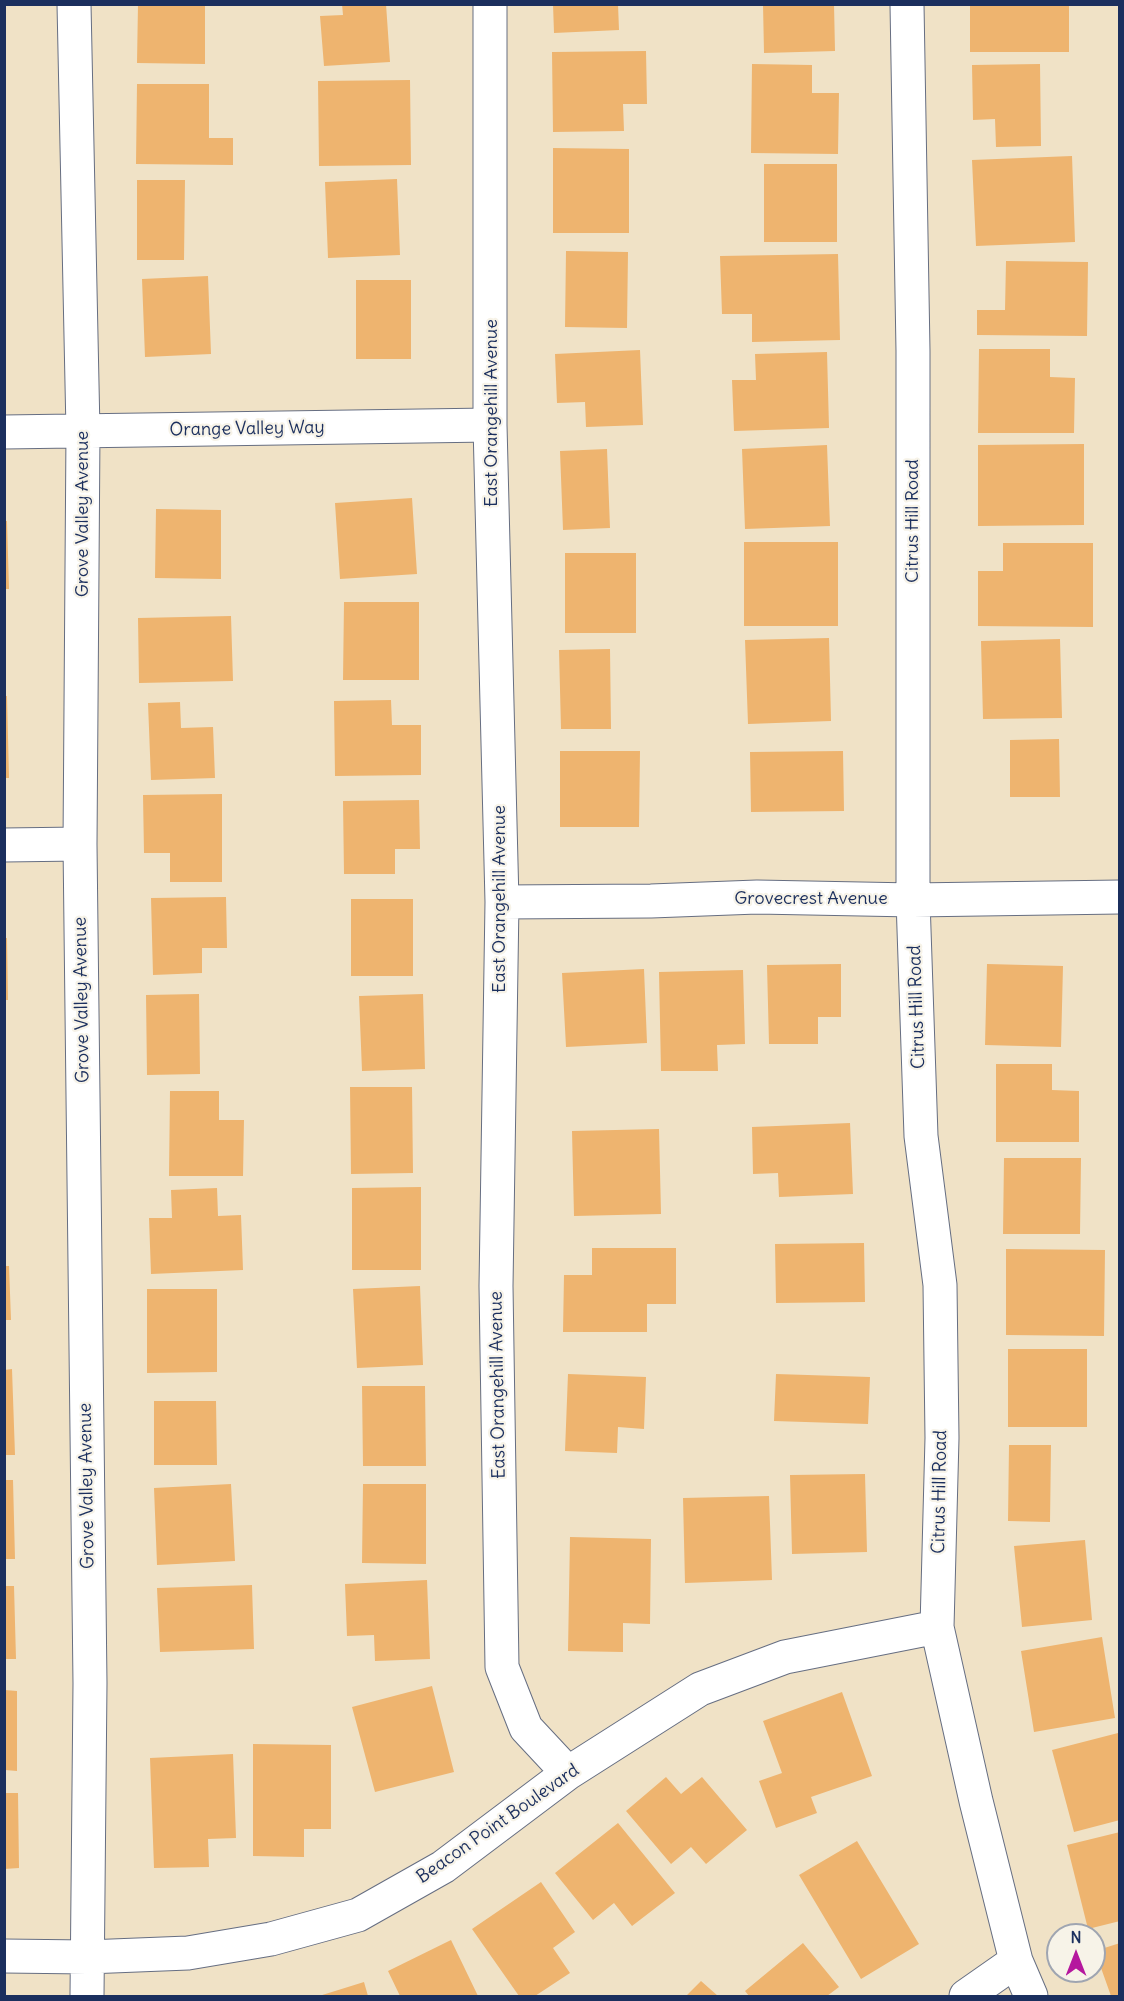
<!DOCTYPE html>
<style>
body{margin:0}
#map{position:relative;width:1124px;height:2001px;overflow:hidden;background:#f0e2c6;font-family:Delius,sans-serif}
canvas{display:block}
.frame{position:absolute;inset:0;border:6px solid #1b2f5e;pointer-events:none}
.north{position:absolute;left:1046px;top:1923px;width:60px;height:60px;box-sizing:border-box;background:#f7f3e8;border:2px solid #9fa5b1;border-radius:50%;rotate:0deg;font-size:16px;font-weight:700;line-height:24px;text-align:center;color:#1b2f5e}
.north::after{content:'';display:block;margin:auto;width:21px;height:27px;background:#b5179e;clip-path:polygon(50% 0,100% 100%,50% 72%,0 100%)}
</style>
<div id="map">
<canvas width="1124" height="2001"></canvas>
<div class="frame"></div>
<div class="north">N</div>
</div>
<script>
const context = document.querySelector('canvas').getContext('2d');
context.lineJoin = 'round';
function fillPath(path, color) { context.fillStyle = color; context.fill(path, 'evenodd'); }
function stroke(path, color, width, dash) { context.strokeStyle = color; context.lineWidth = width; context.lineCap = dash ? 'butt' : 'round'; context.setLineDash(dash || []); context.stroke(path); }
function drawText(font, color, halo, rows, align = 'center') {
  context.font = font + ' Delius,sans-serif'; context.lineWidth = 4.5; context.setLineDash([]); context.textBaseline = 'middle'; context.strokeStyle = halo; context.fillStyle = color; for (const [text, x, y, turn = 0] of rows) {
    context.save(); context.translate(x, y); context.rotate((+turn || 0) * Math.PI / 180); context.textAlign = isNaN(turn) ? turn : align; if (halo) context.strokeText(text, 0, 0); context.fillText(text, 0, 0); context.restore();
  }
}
fillPath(new Path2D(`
 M138 4H205V64L137 63Z
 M342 4H386L390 62 324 66 320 16 343 15Z
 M553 4H618L619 30 554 33Z
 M763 4H834L835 51 764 53Z
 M970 4H1069V52H970Z
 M646 51 647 104H623L624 131 553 132 552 52Z
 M752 64 812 65V93H839L838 154 751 153Z
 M1040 64 1041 146 996 147 995 119 973 120 972 65Z
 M410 80 411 165 319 166 318 81Z
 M137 84H209V138H233V165L136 164Z
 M553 148 629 149V233H553Z
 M1072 156 1075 242 976 246 972 160Z
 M764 164H837V242H764Z
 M397 179 400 255 328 258 325 182Z
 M137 180H185L184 260H137Z
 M566 251 628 252 627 328 565 327Z
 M838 254 840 340 752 342V314H722L720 256Z
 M1006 261 1088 262 1087 336 977 335V310H1005Z
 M208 276 211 354 145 357 142 279Z
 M356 280H411V359H356Z
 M979 349H1050V377L1075 378 1074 433H978Z
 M640 350 643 425 586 427 585 402 557 403 555 354Z
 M827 352 829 428 734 431 732 380H756L755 354Z
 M1084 444V525L978 526V445Z
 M827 445 830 526 745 529 742 449Z
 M607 449 610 528 563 530 560 451Z
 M412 498 417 574 340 579 335 503Z
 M156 509 221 510V579L155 578Z
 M4 521H7L9 589H4Z
 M744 542H838V626H744Z
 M1003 543H1093V627L978 626V571H1003Z
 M565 553H636V633H565Z
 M344 602H419V680H343Z
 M231 616 233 681 139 683 138 618Z
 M829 638 831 721 748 724 745 640Z
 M1060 639 1062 718 983 719 981 641Z
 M610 649 611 729H561L559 650Z
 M5 696H7L9 778H5Z
 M391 700 392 725H421V775L335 776 334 701Z
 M180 702 181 728 213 727 215 778 151 780 148 703Z
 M1059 739 1060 797H1010V740Z
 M560 751H640L639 827H560Z
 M843 751 844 811 751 812 750 752Z
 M222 794V882H170V853H144L143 795Z
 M419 800 420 849H395V874H344L343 801Z
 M226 897 227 948H202V973L153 975 151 898Z
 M351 899H413V976H351Z
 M4 938H7L8 1000H4Z
 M841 964V1017H818V1044H769L767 965Z
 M987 964 1063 966 1061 1047 985 1045Z
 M644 969 647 1043 566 1047 562 973Z
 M743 970 745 1044 717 1045 718 1071H661L659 972Z
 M199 994 200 1074 147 1075 146 995Z
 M423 994 425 1069 362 1071 359 996Z
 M996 1064H1052V1090L1079 1091V1142H996Z
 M350 1087H412L413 1173 351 1174Z
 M170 1091H219V1120H244L243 1176H169Z
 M850 1123 853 1194 779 1197 778 1173 753 1174 752 1127Z
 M659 1129 661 1214 574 1216 572 1131Z
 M1004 1158H1081L1080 1234H1003Z
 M421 1187V1270H352V1188Z
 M217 1188 218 1216 241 1215 243 1270 151 1274 149 1218H172L171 1190Z
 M864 1243 865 1302 776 1303 775 1244Z
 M592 1248H676V1304H647V1332H563L564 1275H592Z
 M1006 1249 1105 1250 1104 1336 1006 1335Z
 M4 1266H9L11 1320H4Z
 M420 1286 423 1365 357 1368 353 1289Z
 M147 1289H217V1372L147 1373Z
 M1008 1349H1087V1427H1008Z
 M12 1369 15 1455H4V1370Z
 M568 1374 646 1377 644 1429 618 1427 617 1453 565 1451Z
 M776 1374 870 1377 868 1424 774 1421Z
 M362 1386H425L426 1466H363Z
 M154 1401H216L217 1465H154Z
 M1009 1445H1051L1050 1522 1008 1521Z
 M865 1474 867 1552 792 1554 790 1475Z
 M4 1480H13L15 1559H4Z
 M231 1484 235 1561 157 1565 154 1488Z
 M363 1484H426V1564L362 1563Z
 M769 1496 772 1580 685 1583 683 1498Z
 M570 1537 651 1539 650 1624 623 1623V1652L568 1651Z
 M1085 1540 1092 1620 1022 1627 1014 1546Z
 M427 1580 430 1659 375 1661 374 1635 347 1636 345 1584Z
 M252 1585 254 1649 160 1652 157 1588Z
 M4 1586H14L16 1659H4Z
 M1102 1637 1115 1718 1034 1732 1021 1651Z
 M432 1686 454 1772 375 1792 352 1707Z
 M5 1690 17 1691V1771L5 1770Z
 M842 1692 872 1776 811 1797 817 1813 776 1828 759 1781 782 1773 763 1721Z
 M1118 1733 1120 1740V1820L1074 1832 1052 1750Z
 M253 1744 331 1745V1829H304V1857L253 1856Z
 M233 1754 236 1838 208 1839 209 1867 154 1868 150 1758Z
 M666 1777 681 1794 702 1777 747 1830 706 1864 691 1847 671 1864 626 1811Z
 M4 1793H18L19 1868 4 1869Z
 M618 1823 675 1893 632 1926 614 1903 593 1920 555 1873Z
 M1120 1832V1921L1088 1929 1067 1845Z
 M857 1841 919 1944 861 1979 799 1875Z
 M541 1882 575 1932 553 1948 570 1973 535 1996H519L472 1929Z
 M451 1940 478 1996H400L388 1971Z
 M803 1943 839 1987 827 1996H749L745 1991Z
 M1120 1943V1996H1111L1095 1951Z
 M701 1981 718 1996H686Z
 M364 1982 368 1996H319Z`), '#eeb46f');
const minor = new Path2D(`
 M74 4 83 431 80 844 90 1683 87 1996
 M490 4V425L502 902 496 1286 502 1667 526 1728 568 1773
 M907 4 913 351V900L921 1136 940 1285 942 1438 937 1627 976 1801 1016 1961 1031 1996
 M4 432 490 425
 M4 845 80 844
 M502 902 651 901 757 897 913 900 1120 897
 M4 1956 87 1957 188 1953 271 1939 358 1915 443 1867 568 1773 700 1689 785 1657 937 1627
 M966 1996 1016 1961`);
stroke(minor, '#666e82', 35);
stroke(minor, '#fff', 33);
drawText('18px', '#1b2f5e', '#f7f3e8', [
 ["East Orangehill Avenue",492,413,-90],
 ["Orange Valley Way",247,429,-1],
 ["Grove Valley Avenue",83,514,-90],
 ["Citrus Hill Road",913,521,-90],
 ["East Orangehill Avenue",500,899,-90],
 ["Grovecrest Avenue",811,899],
 ["Grove Valley Avenue",82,1000,-91],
 ["Citrus Hill Road",917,1007,-92],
 ["East Orangehill Avenue",498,1385,-91],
 ["Grove Valley Avenue",87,1486,-91],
 ["Citrus Hill Road",940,1492,-89],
 ["Beacon Point Boulevard",498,1824,-35]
]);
</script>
